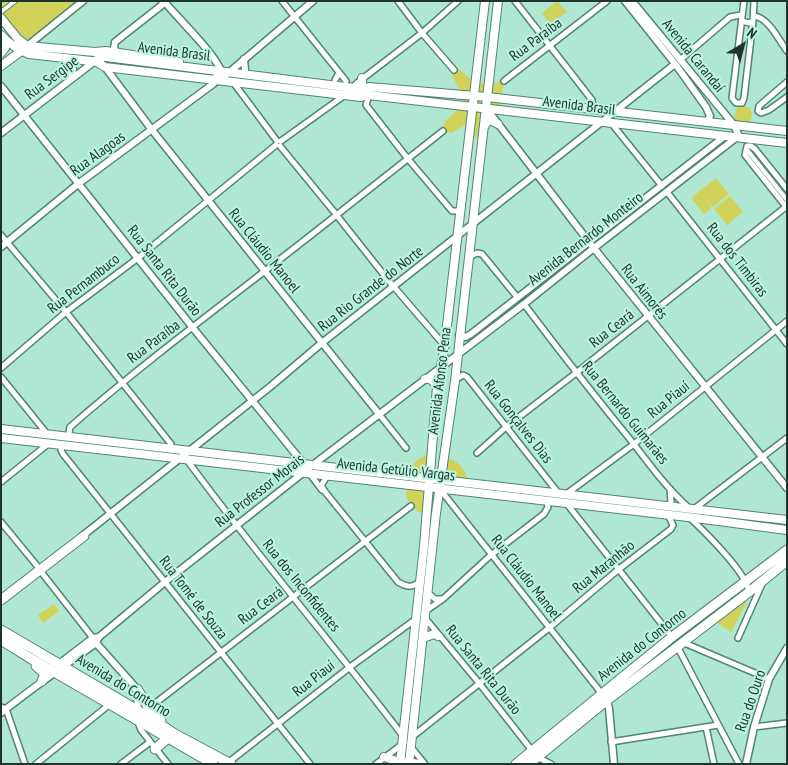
<!DOCTYPE html>
<meta charset="utf-8">
<style>
body{margin:0}
#map{position:relative;width:788px;height:765px;overflow:hidden;background:#afe7d2;font-family:"PT Sans Narrow",sans-serif}
canvas{display:block}
.frame{position:absolute;inset:0;border:2px solid #1e342c;pointer-events:none}
.north{position:absolute;left:718px;top:20px;width:50px;height:50px;-webkit-text-stroke:4px #bcf4e0;paint-order:stroke;rotate:37deg;font-size:14px;font-weight:700;line-height:20px;text-align:center;color:#1e342c}
.north::after{content:'';display:block;margin:auto;width:18px;height:22px;background:#1e342c;clip-path:polygon(50% 0,100% 100%,50% 72%,0 100%)}
</style>
<div id="map">
<canvas width="788" height="765"></canvas>
<div class="frame"></div>
<div class="north">N</div>
</div>
<script>
const context = document.querySelector('canvas').getContext('2d');
context.lineJoin = 'round';
function fillPath(path, color) { context.fillStyle = color; context.fill(path, 'evenodd'); }
function stroke(path, color, width, dash) { context.strokeStyle = color; context.lineWidth = width; context.lineCap = dash ? 'butt' : 'round'; context.setLineDash(dash || []); context.stroke(path); }
function drawText(font, color, halo, rows, align = 'center') {
  context.font = font + ' "PT Sans Narrow",sans-serif'; context.lineWidth = 4; context.setLineDash([]); context.textBaseline = 'middle'; context.strokeStyle = halo; context.fillStyle = color; for (const [text, x, y, turn = 0] of rows) {
    context.save(); context.translate(x, y); context.rotate((+turn || 0) * Math.PI / 180); context.textAlign = isNaN(turn) ? turn : align; if (halo) context.strokeText(text, 0, 0); context.fillText(text, 0, 0); context.restore();
  }
}
fillPath(new Path2D(`
 M1 1H78L30 40H26L1 12Z
 M557 1 567 12 550 24 542 13Z
 M458 68 475 83 488 84 504 81 499 110 486 108 483 138 470 136V122L452 133 443 131 444 123 462 105 463 97 451 73Z
 M742 105 750 108 752 113 751 120 746 124 735 121C734 114 735 107 742 105Z
 M748 148H751L787 190V200L783 203 746 155Z
 M716 178 729 194 713 207 706 199 712 208 704 214 691 198Z
 M730 196 743 212 727 225 714 209Z
 M430 454 432 473 445 475 447 458C459 461 465 469 468 480L449 484 448 497 431 494 424 515C413 509 406 503 406 490H411L412 480 408 474C412 463 419 457 430 454Z
 M744 600 747 602 731 632 716 622Z
 M54 604 59 611 43 623 38 615Z`), '#d0d259');
const pedestrian = new Path2D(`
 M1 12 15 1
 M748 151 787 200`);
const minor = new Path2D(`
 M282 1 346 81
 M398 1 422 33 454 70
 M515 1 592 100 593 109
 M744 1 732 98 736 103H742L744 98 753 21
 M754 16C769 18 778 39 787 51
 M742 21 749 23 753 21 754 1
 M680 60 730 17 741 15
 M335 80 339 73
 M504 81 607 1
 M233 82 277 141
 M787 82 759 106 758 111 761 113 769 110 787 97
 M369 95 366 105 408 159 452 211H460
 M612 124 662 186
 M281 141 345 95 357 83 422 33 458 1
 M280 146 335 213
 M787 189 755 149 751 146H747L745 155 787 208
 M667 192 787 344
 M339 213 443 131
 M338 217 388 280 444 345
 M1 235 66 312 171 444 169 448
 M469 257 477 253 482 254 517 297
 M524 304C558 349 593 394 629 438 648 462 666 488 689 508
 M1 368 66 312 138 258 276 145
 M1 377 48 435
 M455 380 463 375 467 377 559 494
 M379 414 406 448
 M71 437 69 433 70 427C155 353 246 287 334 217
 M63 446 61 450 63 454 310 764
 M477 453 506 427 576 373 787 206
 M187 458V460C256 554 332 643 403 736
 M310 474 322 490
 M327 476 321 486 326 493 398 582C407 587 411 588 420 582
 M1 482 48 444
 M439 488 602 694
 M565 495 634 444 787 321
 M567 504 672 637
 M667 507 671 502 670 489
 M694 509 787 438
 M689 517C704 531 747 573 749 592
 M1 522 38 567
 M42 573 93 638
 M428 593 435 599H442
 M427 610 443 599 491 555 544 514 548 507 547 502
 M425 618 479 683 537 757 551 764
 M738 638 762 584
 M682 642 769 679
 M677 646 739 764
 M1 707 6 709 25 764
 M149 708 411 506
 M138 722 141 730 168 764
 M706 727 714 764
 M754 727 787 723
 M412 737 549 628 619 569 671 529 673 525 668 515
 M611 742 718 725
 M411 747 424 763
 M401 760 424 763
 M229 762 350 667 416 619
 M36 764 110 704
 M121 764 150 742
 M376 764 404 743`);
const tertiary = new Path2D(`
 M164 1C176 17 219 57 222 74
 M625 1 676 65 706 107 710 116 707 122
 M27 46 83 1
 M116 52 114 48 115 42 162 5 163 1
 M65 58 68 60 73 69 71 79
 M244 59 245 70
 M105 67 152 130 379 414
 M219 81 313 1
 M1 86 193 328 303 463 302 467
 M486 108 589 242 787 488
 M1 133 95 61
 M1 247 78 184 213 84 217 80 216 71
 M459 335 466 337 471 334 725 136
 M81 537 271 386 323 342 675 64
 M96 643 137 689 138 714
 M59 664 93 638 99 637
 M606 699 609 708 614 764
 M1 713C32 688 64 666 96 643L99 637 165 582 318 461 524 304 594 248 737 137 738 134 734 125 632 1
 M746 764 754 727 769 679 787 648`);
const secondary = new Path2D(`
 M1 18 18 39 27 46
 M1 35C8 43 19 50 29 54L100 62
 M27 46 95 52 106 51 179 62
 M95 52 106 57 362 89 369 87 487 97 787 131
 M1 53 5 48V40
 M95 61 105 67 361 97 368 95 787 143
 M1 66 24 49
 M362 92V78
 M484 127 487 122 490 120 498 124
 M425 379C432 378 434 382 437 387
 M1 429 787 520
 M1 438 688 517 787 530
 M423 638 434 634 438 636
 M384 757 400 762
 M400 764 424 546 437 387 444 351 485 1
 M409 764 436 513 455 381 498 1`);
const primary = new Path2D(`
 M1 600 84 536
 M1 630 149 717 175 734 231 764
 M1 640 30 658 213 764
 M36 666 45 674 42 681
 M137 689 149 708 161 720
 M155 749 168 738
 M516 764 672 637 787 550
 M529 764 601 705 749 592 787 561`);
stroke(pedestrian, '#508573', 6);
stroke(minor, '#508573', 8);
stroke(tertiary, '#508573', 9);
stroke(secondary, '#508573', 10);
stroke(primary, '#508573', 11);
stroke(pedestrian, '#fff', 4);
stroke(minor, '#fff', 5);
stroke(tertiary, '#fff', 6);
stroke(secondary, '#fff', 8);
stroke(primary, '#fff', 9);
drawText('15px', '#1e342c', '#bcf4e0', [
 ["Rua Paraíba",536,40,-37],
 ["Avenida Brasil",174,52,7],
 ["Avenida Carandaí",693,56,51],
 ["Rua Sergipe",52,78,-37],
 ["Avenida Brasil",579,106,7],
 ["Rua Alagoas",98,154,-36],
 ["Avenida Bernardo Monteiro",586,239,-38],
 ["Rua Cláudio Manoel",264,251,51],
 ["Rua dos Timbiras",737,260,52],
 ["Rua Santa Rita Durão",164,271,52],
 ["Rua Pernambuco",84,284,-38],
 ["Rua Rio Grande do Norte",371,289,-38],
 ["Rua Aimorés",644,292,52],
 ["Rua Ceará",612,329,-38],
 ["Rua Paraíba",154,342,-37],
 ["Avenida Afonso Pena",440,381,-83],
 ["Rua Piauí",669,400,-39],
 ["Rua Bernardo Guimarães",625,413,51],
 ["Rua Gonçalves Dias",518,422,52],
 ["Avenida Getúlio Vargas",396,470,6],
 ["Rua Professor Morais",260,491,-38],
 ["Rua Maranhão",604,567,-39],
 ["Rua Cláudio Manoel",526,578,52],
 ["Rua dos Inconfidentes",301,586,51],
 ["Rua Tomé de Souza",193,598,52],
 ["Rua Ceará",261,606,-37],
 ["Avenida do Contorno",642,645,-38],
 ["Rua Santa Rita Durão",483,670,51],
 ["Rua Piauí",314,679,-38],
 ["Avenida do Contorno",123,686,31],
 ["Rua do Ouro",751,701,-71]
]);
</script>
